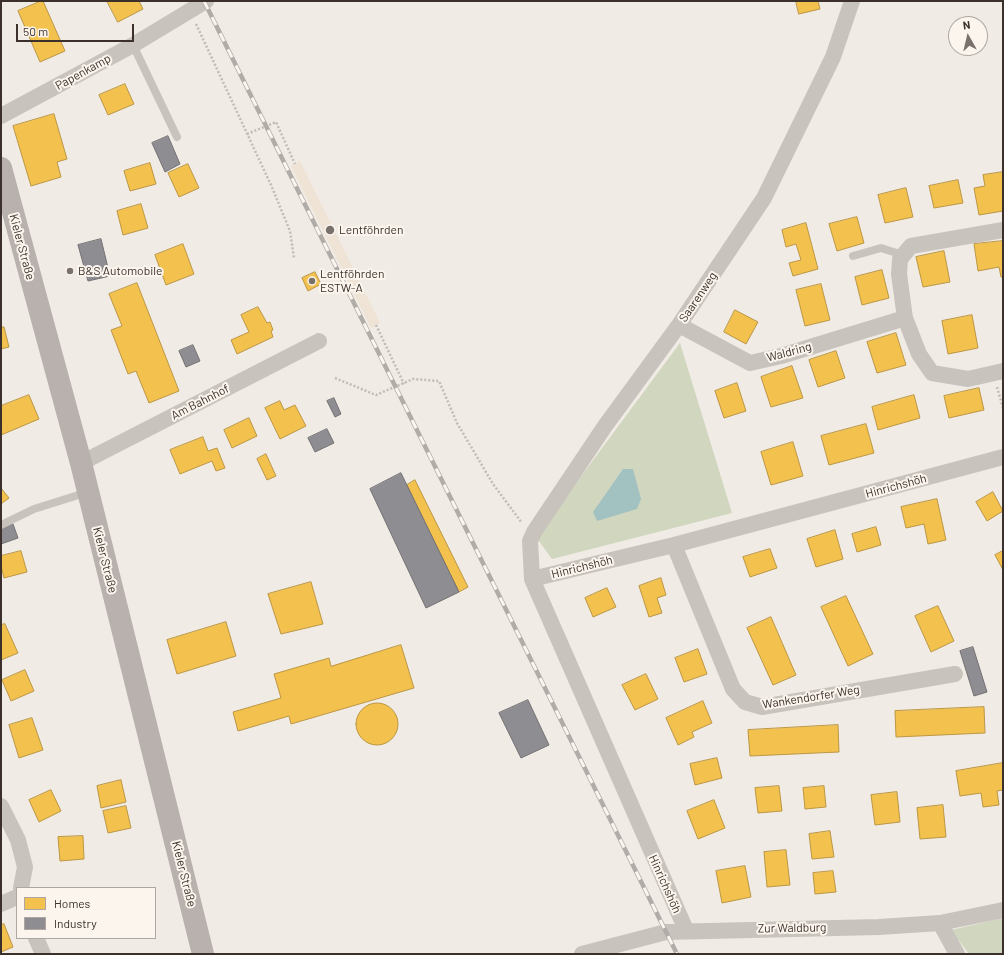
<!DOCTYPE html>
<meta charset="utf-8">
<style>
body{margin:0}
#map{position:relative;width:1004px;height:955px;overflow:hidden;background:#f0ebe5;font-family:Barlow,sans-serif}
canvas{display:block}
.frame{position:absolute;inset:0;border:2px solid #3b302b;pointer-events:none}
.legend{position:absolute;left:16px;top:887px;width:140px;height:52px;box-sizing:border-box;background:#fbf5ee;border:1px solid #aea6a0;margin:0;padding:5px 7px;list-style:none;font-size:12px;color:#3b302b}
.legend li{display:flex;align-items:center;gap:8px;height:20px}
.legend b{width:20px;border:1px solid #aea6a0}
.north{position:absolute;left:948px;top:16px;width:40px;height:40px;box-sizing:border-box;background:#fbf5ee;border:1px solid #aea6a0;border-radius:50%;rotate:352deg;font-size:11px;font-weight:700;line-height:16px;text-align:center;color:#3b302b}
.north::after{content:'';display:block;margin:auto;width:14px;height:18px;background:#7a716c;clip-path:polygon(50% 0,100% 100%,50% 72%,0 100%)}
.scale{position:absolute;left:16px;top:24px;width:118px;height:18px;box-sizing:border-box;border:2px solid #3b302b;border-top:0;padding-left:5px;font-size:12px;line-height:14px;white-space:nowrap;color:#3b302b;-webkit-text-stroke:3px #fbf5ee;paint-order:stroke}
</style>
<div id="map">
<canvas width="1004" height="955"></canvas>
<div class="frame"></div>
<ul class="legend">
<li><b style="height:11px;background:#f2c14e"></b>Homes</li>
<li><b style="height:11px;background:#8d8d92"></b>Industry</li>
</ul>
<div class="north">N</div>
<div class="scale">50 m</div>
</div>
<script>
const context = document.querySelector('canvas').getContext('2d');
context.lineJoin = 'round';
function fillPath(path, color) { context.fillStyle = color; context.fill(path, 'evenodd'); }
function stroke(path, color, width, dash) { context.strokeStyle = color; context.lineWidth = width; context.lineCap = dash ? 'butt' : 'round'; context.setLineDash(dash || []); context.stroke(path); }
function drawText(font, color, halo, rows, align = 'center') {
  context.font = font + ' Barlow,sans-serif'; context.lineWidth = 4; context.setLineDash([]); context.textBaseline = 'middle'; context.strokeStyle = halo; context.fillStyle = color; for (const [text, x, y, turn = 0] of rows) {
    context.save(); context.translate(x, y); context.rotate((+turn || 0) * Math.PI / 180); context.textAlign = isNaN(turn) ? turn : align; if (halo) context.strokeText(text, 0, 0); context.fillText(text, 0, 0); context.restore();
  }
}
fillPath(new Path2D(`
 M680 343 732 513 552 559 536 537Z
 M1003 918V954H969L951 930Z`), '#d1d6bf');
fillPath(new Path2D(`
 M300 161 380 323 371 328 291 166Z`), '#eee3d5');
fillPath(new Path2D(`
 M623 469H633L641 499 637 509 597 521 593 512Z`), '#a1c2c1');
const homes = new Path2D(`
 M41 1H43L65 51 40 62 18 11Z
 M107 1H139L143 9 118 22Z
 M796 1H818L820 9 799 14Z
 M125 84 134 104 108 115 99 95Z
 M54 114 67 159 57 162 61 177 31 186 13 126Z
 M150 163 156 184 130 191 124 171Z
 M188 164 199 188 179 197 168 173Z
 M1003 172V211L979 215 974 188 985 186 983 175Z
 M958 180 963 203 934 208 929 186Z
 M906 188 913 217 885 223 878 195Z
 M141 204 148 228 123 235 117 211Z
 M857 217 864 243 837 251 829 224Z
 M806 223 818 269 793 276 789 263 801 260 796 244 786 247 782 230Z
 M1003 241V277H1001L999 267 978 271 974 244Z
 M183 244 194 274 166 285 155 255Z
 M944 251 950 282 923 287 916 257Z
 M882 270 889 298 862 305 855 277Z
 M315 272 321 284 308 291 302 278Z
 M137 283 179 391 149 403 136 371 128 374 111 330 122 326 109 294Z
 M821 284 830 320 805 326 796 290Z
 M258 307 267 323 270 322 273 330 271 331 273 337 237 354 231 340 249 332 241 315Z
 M735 310 758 322 746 344 724 332Z
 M972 315 978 348 948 354 942 321Z
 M1 327H4L9 347 1 349Z
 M896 333 906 365 877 373 867 342Z
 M836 351 845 378 818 387 809 360Z
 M792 366 803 398 771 407 761 377Z
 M737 383 746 411 724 418 715 391Z
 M979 388 984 410 949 418 944 396Z
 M29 395 39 419 1 435V406Z
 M914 395 920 418 878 430 872 407Z
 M280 401 284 410 295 405 306 426 280 439 265 408Z
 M249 418 257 436 232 448 224 430Z
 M866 424 874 453 829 465 821 436Z
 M203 437 208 451 217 448 225 468 216 471 212 461 180 474 170 450Z
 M793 442 803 476 771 485 761 452Z
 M266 454 276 476 267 480 257 459Z
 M415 480 468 587 459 592 407 485Z
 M1 488 9 498 1 504Z
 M993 492 1003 511 987 521 976 502Z
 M937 499 946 540 928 544 924 524 906 528 901 507Z
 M876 527 881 545 857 552 852 534Z
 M835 530 843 559 816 567 807 539Z
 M770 549 777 568 750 577 743 557Z
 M21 551 27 572 4 578 1 566V556Z
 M1003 551V570L995 555Z
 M661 578 666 595 657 598 662 613 649 617 639 586Z
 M311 582 323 624 281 634 268 594Z
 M607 588 616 607 593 617 585 598Z
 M846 596 873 654 848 666 821 607Z
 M938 606 954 641 931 652 915 616Z
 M771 617 796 675 773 685 747 628Z
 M226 622 236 656 177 674 167 640Z
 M5 624 18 653 1 660V625Z
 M401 645 414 688 291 724 289 716 238 731 233 712 281 698 274 674 329 658 331 666Z
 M698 649 707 674 684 682 675 658Z
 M25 670 34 691 11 701 2 680Z
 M646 674 658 699 635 710 622 685Z
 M703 701 712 723 692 732 694 737 678 745 666 718Z
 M356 724a21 21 0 1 1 42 0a21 21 0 1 1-42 0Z
 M984 707 985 733 896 737 895 711Z
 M32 718 43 750 19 758 9 725Z
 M838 725 839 752 750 756 748 730Z
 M717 758 722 778 695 785 690 764Z
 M1003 763V790L997 791 999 805 983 807 981 793 960 796 956 771Z
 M121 780 126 802 101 808 97 786Z
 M779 786 782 811 758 813 755 788Z
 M824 786 826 807 805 809 803 788Z
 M51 790 61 811 39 822 29 800Z
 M897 792 900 822 875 825 871 795Z
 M714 800 725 828 698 839 687 811Z
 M943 805 946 837 920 839 917 808Z
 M126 806 131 828 108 833 103 811Z
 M830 831 834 857 812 859 809 834Z
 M83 836 84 859 60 861 58 837Z
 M786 850 790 885 767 887 764 852Z
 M745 866 751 897 722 903 716 871Z
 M833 871 836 892 815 894 813 873Z
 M4 924 13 947 1 952V925Z`);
fillPath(homes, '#f2c14e');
stroke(homes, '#bb9644', 1);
const industry = new Path2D(`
 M168 136 180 164 165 172 152 143Z
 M101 239 110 276 88 281 78 245Z
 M193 345 200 361 186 367 179 351Z
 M334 398 341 414 335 417 327 401Z
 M327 429 334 443 315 452 308 438Z
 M401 473 459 592 426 608 370 489Z
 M13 524 18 538 1 544V529Z
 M973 647 987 692 974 696 960 651Z
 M528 700 549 745 521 758 499 713Z`);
fillPath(industry, '#8d8d92');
stroke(industry, '#747173', 1);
stroke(new Path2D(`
 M196 24 271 185 290 231 294 258
 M247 134 276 122 295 164
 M376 325 404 384
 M335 378 376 395 413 379 439 381 457 423 493 484 522 523
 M997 387 1003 408`), '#c2bbb6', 2.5, [2, 2]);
stroke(new Path2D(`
 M133 45 177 137
 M853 256 881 248 903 255
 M1 525 34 509 88 492`), '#c9c3be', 8);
stroke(new Path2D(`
 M1 116 133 45 206 1
 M1003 230 911 246 900 259 899 274 905 318 919 354 932 373 968 379 1003 371
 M679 325 750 363 781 356 905 318
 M81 463 319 341
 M674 545 733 689 745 702 762 707 955 674
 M532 579 674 545 1003 457
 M1 806 18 840 25 867 21 888
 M1 904 17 897
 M940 923 957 954
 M686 930 532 579 530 541 534 532 605 426 679 325 764 198 833 57 852 1
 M36 938 43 954
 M582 954 666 932 879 927 940 923 1003 910`), '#c9c3be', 16);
stroke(new Path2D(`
 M1 168 81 463 203 954`), '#b8b1ad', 22);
const rail = new Path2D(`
 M204 1 677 954`);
stroke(rail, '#b1aca8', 4.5);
stroke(rail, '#fbf5ee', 3, [9]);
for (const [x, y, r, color] of [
 [330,230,5,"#7a716c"],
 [70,271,4,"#7a716c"],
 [312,281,4,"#7a716c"]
]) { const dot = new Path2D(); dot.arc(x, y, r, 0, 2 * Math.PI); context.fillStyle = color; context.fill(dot); stroke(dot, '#fbf5ee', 1.5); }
drawText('12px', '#3b302b', '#fbf5ee', [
 ["Papenkamp",83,72,-29],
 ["Kieler Straße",22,247,75],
 ["Saarenweg",698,297,-56],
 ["Waldring",789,352,-15],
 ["Am Bahnhof",200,402,-27],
 ["Hinrichshöh",896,486,-15],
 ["Kieler Straße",105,560,76],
 ["Hinrichshöh",582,567,-14],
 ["Wankendorfer Weg",811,697,-9],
 ["Kieler Straße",184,874,76],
 ["Hinrichshöh",665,884,66],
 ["Zur Waldburg",792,928,-1]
]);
drawText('12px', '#3b302b', '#fbf5ee', [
 ["Lentföhrden",339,230],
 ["B&S Automobile",78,271],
 ["Lentföhrden",320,274],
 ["ESTW-A",320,288]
], 'left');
</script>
